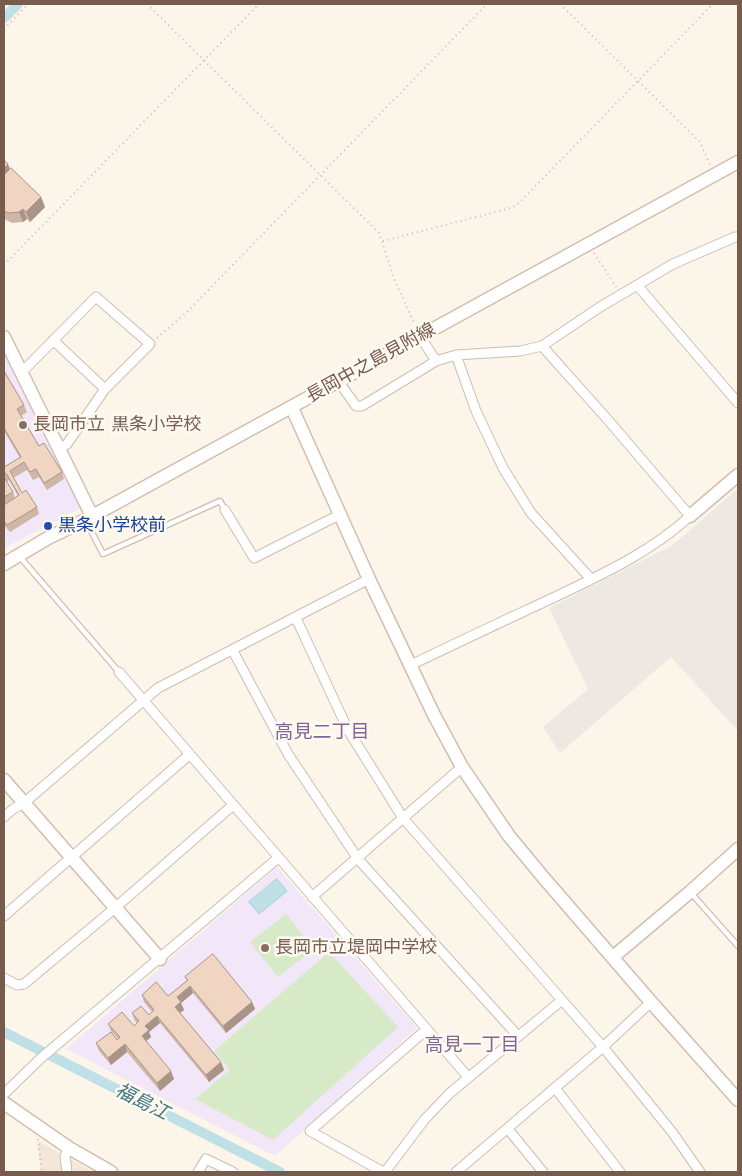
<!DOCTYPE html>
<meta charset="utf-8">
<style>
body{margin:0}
#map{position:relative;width:742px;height:1176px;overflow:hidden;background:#fcf5ea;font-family:"Work Sans",sans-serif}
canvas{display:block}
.frame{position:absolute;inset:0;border:5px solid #775c4e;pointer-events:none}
</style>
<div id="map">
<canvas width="742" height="1176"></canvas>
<div class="frame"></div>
</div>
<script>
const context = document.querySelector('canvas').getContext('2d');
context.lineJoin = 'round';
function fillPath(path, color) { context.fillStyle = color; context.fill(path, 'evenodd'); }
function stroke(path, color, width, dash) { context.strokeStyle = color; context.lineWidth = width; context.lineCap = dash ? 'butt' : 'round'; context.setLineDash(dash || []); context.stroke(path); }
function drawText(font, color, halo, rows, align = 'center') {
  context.font = font + ' "Work Sans","Noto Sans JP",sans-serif'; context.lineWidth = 5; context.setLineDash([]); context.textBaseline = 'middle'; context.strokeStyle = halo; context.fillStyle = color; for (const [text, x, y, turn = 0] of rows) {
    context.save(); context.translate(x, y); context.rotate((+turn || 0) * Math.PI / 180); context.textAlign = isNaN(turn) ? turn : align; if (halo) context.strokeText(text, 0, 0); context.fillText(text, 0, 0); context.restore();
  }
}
fillPath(new Path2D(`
 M37 1140 93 1172H41Z`), '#f4e7d9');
fillPath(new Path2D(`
 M738 488V731L671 657 560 753 543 727 588 689 549 608 673 545Z`), '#eee8e3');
fillPath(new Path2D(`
 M4 346 82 504 79 509 4 548Z
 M277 867 417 1028 275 1156 66 1049Z`), '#f2e7f9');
fillPath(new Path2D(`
 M286 914 314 949 278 977 250 942Z
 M329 952 398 1027 273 1140 195 1099 230 1070 214 1051Z`), '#d6eac8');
const water = new Path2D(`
 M277 879 287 891 259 914 249 902Z`);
fillPath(water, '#bfe0e6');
stroke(water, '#a5cfd7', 1);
stroke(new Path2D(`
 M4 18 18 4
 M4 1032 280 1172`), '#bfe0e6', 10);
const lane = new Path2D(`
 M86 521 103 554 220 501 225 510
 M20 557 119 672
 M691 893 738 946`);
const street = new Path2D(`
 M637 285 738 403
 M420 336 436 361
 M53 340 105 389
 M456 355 476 411 503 468 531 513 591 579
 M21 373 96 297 150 344 105 389 67 444 59 449
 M339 382 356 406H362L436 361 456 355 520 351 542 346 600 307 673 264 735 237H738
 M225 510 254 558 341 514
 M296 618 348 730 403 818 603 1047 672 1132 700 1172
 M233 651 288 754 358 859 518 1036
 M411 665C460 641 510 618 559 595 605 573 652 551 690 516L608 420 542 346
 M119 672 468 1077
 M4 817 13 809 24 803 158 688 369 579
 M312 897 462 767
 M4 916 189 755
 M4 978 17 985 24 984 115 908 233 805
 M555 1088 620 1172
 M4 1094 41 1058 278 858
 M508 1129 543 1172
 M67 1172 65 1156 69 1148
 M198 1172 206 1159 233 1172
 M383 1172 310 1131 427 1029
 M385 1172 425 1119 450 1093 562 1000
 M456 1172 603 1047 651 1002`);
const secondary = new Path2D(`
 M4 337 92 516
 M292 408 369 579 434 715 462 767 509 836 543 877 651 1002 738 1100
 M690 516 738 475
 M4 564 48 538 85 520 738 162
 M4 780 160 959
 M613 957 690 892 738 849
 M4 1103 69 1148 111 1172`);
stroke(lane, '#cebdb0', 7);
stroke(street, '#cebdb0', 11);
stroke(secondary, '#d1bead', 15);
stroke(new Path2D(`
 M147 4 379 233 394 279 416 327
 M560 4 700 142 710 165
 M4 29 28 4
 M383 241 507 209 517 205 713 4
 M594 253 616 287
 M4 265 259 4
 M157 338 185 314 487 4
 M38 1139 42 1172`), '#d6b8a5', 2, [1, 4]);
stroke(lane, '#fff', 4.5);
stroke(street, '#fff', 9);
stroke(secondary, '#fff', 12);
fillPath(new Path2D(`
 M4 160 10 169 41 197 45 207 30 222 27 219 23 222 12 223 4 219Z
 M4 371 24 405 27 412 21 416 39 446 62 472 64 479 47 490 39 477 33 480 27 470 13 478 22 493 37 507 39 514 10 532 4 525V467L20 458 4 431ZM9 480 18 496 15 498 13 492 6 482Z
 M185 977 252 1002 255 1009 226 1033 193 993 181 1003 184 1010 180 1013 221 1062 224 1070 209 1082 160 1023 149 1032 151 1037 146 1041 174 1079 160 1091 127 1052 111 1065 99 1051 96 1043 118 1039 111 1031 108 1024 134 1026 137 1023 135 1021 132 1013 149 1015 152 1012 144 1002 142 995 168 996 187 981Z`), '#cfb7a8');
fillPath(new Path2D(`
 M8 164 12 174 4 182V169Z
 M41 197 45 207 30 222 26 212Z
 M23 209 27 219 23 222 19 212Z
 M190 986 193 993 181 1003 184 1010 178 1014 175 1007 177 997Z
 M252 1002 255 1009 226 1033 223 1026Z
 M157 1016 160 1023 149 1032 151 1037 144 1043 142 1036 145 1026Z
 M125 1044 127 1052 111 1065 108 1058Z
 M221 1062 224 1070 209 1082 206 1075Z
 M171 1071 174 1079 160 1091 157 1083Z`), '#a99588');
const building = new Path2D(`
 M4 160 8 164 4 169Z
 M11 168 41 197 26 212 23 209 19 212 9 213 4 211V175Z
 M4 371 24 405 17 409 39 446 44 443 62 472 44 483 36 469 30 472 24 462 10 471 22 493 26 490 37 507 7 525 4 521V505L19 495 6 473 4 474V467L21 457 4 428Z
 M4 477 13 492 4 497Z
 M213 954 252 1002 223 1026 190 986 177 997 181 1002 175 1007 221 1062 206 1075 157 1016 145 1026 149 1030 142 1036 171 1071 157 1083 125 1044 108 1058 96 1043 111 1032 117 1040 120 1037 108 1024 122 1012 134 1026 139 1021 132 1013 141 1006 149 1015 154 1010 142 995 156 982 168 996 188 980 185 977Z`);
fillPath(building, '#f1d5c3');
stroke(building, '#a99588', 1);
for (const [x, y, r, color] of [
 [23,425,5,"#8d6e63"],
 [48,526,5,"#1a4fb4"],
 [265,948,5,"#8d6e63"]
]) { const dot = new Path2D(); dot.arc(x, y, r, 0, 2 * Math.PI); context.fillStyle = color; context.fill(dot); stroke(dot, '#fef9f1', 2); }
drawText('18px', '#775c4e', '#fef9f1', [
 ["長岡中之島見附線",371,363,-29]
]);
drawText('18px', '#785e54', '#fef9f1', [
 ["長岡市立 黒条小学校",33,425],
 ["長岡市立堤岡中学校",275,948]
], 'left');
drawText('18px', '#164399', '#fef9f1', [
 ["黒条小学校前",58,526]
], 'left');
drawText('19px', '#836692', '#fef9f1', [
 ["高見二丁目",322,732],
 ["高見一丁目",472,1045]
]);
drawText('italic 19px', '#447782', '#fef9f1', [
 ["福島江",142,1102,27]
]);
</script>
